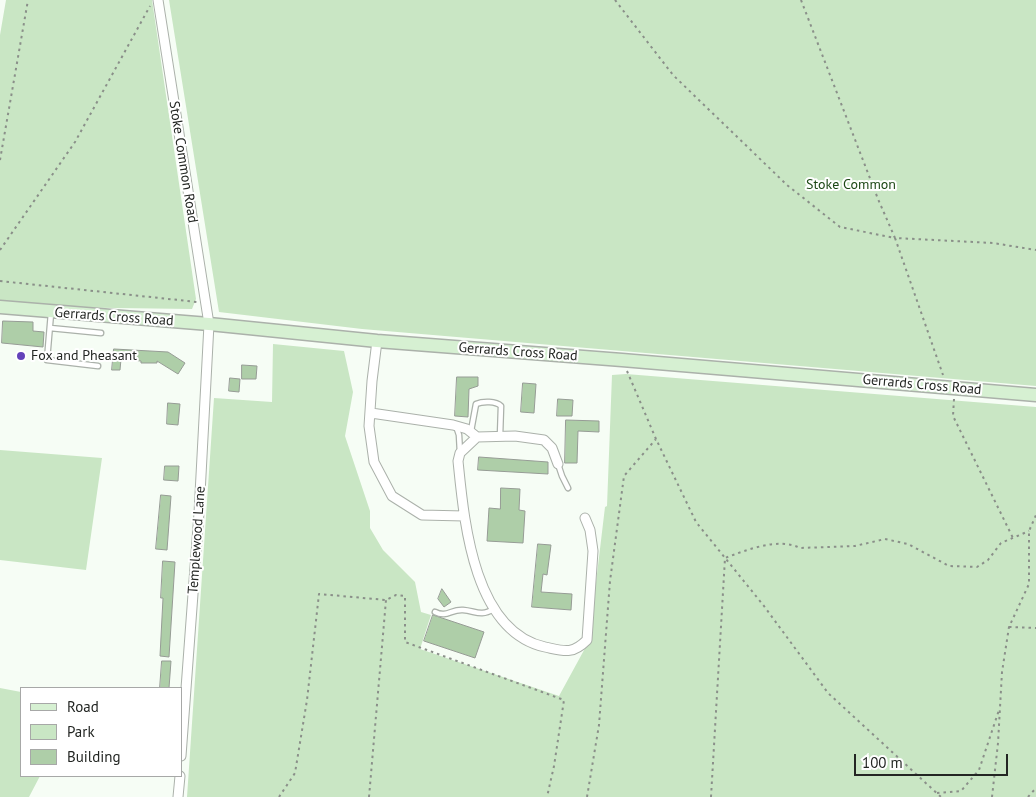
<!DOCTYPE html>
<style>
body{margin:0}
#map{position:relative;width:1036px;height:797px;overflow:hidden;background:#f6fdf5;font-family:"PT Sans",sans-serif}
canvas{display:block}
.legend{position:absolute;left:20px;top:687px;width:162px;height:90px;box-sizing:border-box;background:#fff;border:1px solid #a7a8a7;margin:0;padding:6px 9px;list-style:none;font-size:15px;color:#232623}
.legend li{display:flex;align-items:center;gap:10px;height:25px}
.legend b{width:25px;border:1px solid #a7a8a7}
.scale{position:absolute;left:854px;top:754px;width:154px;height:22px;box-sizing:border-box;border:2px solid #232623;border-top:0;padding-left:6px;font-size:15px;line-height:18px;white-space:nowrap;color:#232623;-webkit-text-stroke:4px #fff;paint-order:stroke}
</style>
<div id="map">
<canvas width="1036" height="797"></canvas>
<ul class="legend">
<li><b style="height:6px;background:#d6f0d2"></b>Road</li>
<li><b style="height:14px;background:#c9e6c4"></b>Park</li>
<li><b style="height:14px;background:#aecea8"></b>Building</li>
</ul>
<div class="scale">100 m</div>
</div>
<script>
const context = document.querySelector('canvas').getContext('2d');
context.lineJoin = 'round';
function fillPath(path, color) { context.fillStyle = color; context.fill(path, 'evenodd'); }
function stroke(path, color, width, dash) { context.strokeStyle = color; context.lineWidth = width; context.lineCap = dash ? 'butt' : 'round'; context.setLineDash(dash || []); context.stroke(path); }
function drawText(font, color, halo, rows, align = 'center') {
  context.font = font + ' "PT Sans",sans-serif'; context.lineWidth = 4; context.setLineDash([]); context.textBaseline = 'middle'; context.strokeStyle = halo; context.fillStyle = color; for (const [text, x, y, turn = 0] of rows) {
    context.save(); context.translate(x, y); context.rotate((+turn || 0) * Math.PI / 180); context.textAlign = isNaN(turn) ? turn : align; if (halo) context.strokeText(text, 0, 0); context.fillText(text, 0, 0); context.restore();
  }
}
fillPath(new Path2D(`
 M6 0H152L196 299 192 309 41 307 0 303V35Z
 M169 0H1036V386L362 329 219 312Z
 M273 344 344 351 353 392 345 436 370 511V528L383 550 415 582 421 612 431 615 420 649 559 696 589 641 605 507 607 506 612 375 626 374 1036 407V797H187L214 398 272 402Z
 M0 450 102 458 86 570 0 560Z
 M0 688 21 692V776H40L29 797H0Z`), '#c9e6c4');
const building = new Path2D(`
 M3 321 33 322V331L44 332 43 347 2 343Z
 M114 349 168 352 185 363 178 374 157 361V363H141V361L121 359 120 370H112Z
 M242 365 257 366 256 379H242Z
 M457 377H478V386L469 389 468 417 455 416Z
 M230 378 240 379 239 392 229 391Z
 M523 383 536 384 534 413 521 412Z
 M558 399 573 400 572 416H557Z
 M168 403 180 404 178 425 167 424Z
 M566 420 599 421V432L578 431 577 463H565Z
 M479 457 548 462V474L478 470Z
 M165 466H179L178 481 164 480Z
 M501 488 520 489 519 510 525 511 523 543 487 541 489 508 500 509Z
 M161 495 171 496 167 550 156 549Z
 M538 544 551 545 547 575 543 574 541 592 572 594 571 610 532 607Z
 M163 561 175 562 169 657 160 656 163 598H161Z
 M442 589 451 602 444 607 438 599Z
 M433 615 484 632 475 658 424 641Z
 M162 661H171L169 688H160Z`);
fillPath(building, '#aecea8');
stroke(building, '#969c95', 1);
const lane = new Path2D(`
 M51 313 47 360 98 366
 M50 328 101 333
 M456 426 459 435 460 453
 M471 431 476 404C483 401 496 401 501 406L500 436
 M558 464 562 476 568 488
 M435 612C447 618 451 609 463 610 476 611 480 617 494 609`);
const street = new Path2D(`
 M158 0 209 324 199 513 181 756
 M377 341 372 381 369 426 374 462 392 496 422 515 464 516
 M371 413 453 425 467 429 477 437
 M558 464 552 448 544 440 515 436 477 437 460 453 458 461C464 520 473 631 545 647 564 651 572 655 587 640L593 551 590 530 585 518
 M178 797 180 776`);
const secondary = new Path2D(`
 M0 307 209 324 377 341 622 360 1036 395`);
stroke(lane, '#abb1aa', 7);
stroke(street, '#abb1aa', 11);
stroke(secondary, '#abb1aa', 15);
stroke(new Path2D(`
 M615 0 673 75 787 185 840 227 895 238 943 375
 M801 0 878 199 895 238 993 243 1036 250
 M0 160 28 0
 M0 250 75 142 150 6
 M0 281 197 302
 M627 371 656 439 696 522 764 606 828 693 941 797
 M954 399 953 416 1013 538
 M1009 627 1036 628
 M937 793 961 791 979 770 999 710
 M279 797 295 773 307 700 319 594 386 600 396 595 405 596V642L564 700 554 766 547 797
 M369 797 386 600
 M587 797 599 725 610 581 624 476 656 439
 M711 797 725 558C746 550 779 537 800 548L855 546 885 539 908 544 949 566 977 567 988 560 1001 543 1029 531
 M992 797 998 743 1002 672 1009 627 1029 584V531L1036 515
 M1028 797 1036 788`), '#8a8f89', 2, [2.5, 4]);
stroke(lane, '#fff', 4.5);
stroke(street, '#fff', 9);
stroke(secondary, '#d6f0d2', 12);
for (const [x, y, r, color] of [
 [21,356,5,"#6342ba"]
]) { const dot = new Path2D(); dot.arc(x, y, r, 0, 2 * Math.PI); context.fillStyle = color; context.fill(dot); stroke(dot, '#fff', 2); }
drawText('14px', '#232623', '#fff', [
 ["Stoke Common Road",183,162,81],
 ["Gerrards Cross Road",114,317,4],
 ["Gerrards Cross Road",518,352,4],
 ["Gerrards Cross Road",922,385,5],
 ["Templewood Lane",197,540,-86]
]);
drawText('14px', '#1d4816', '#fff', [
 ["Stoke Common",851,185]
]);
drawText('14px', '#232623', '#fff', [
 ["Fox and Pheasant",31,356]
], 'left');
</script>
